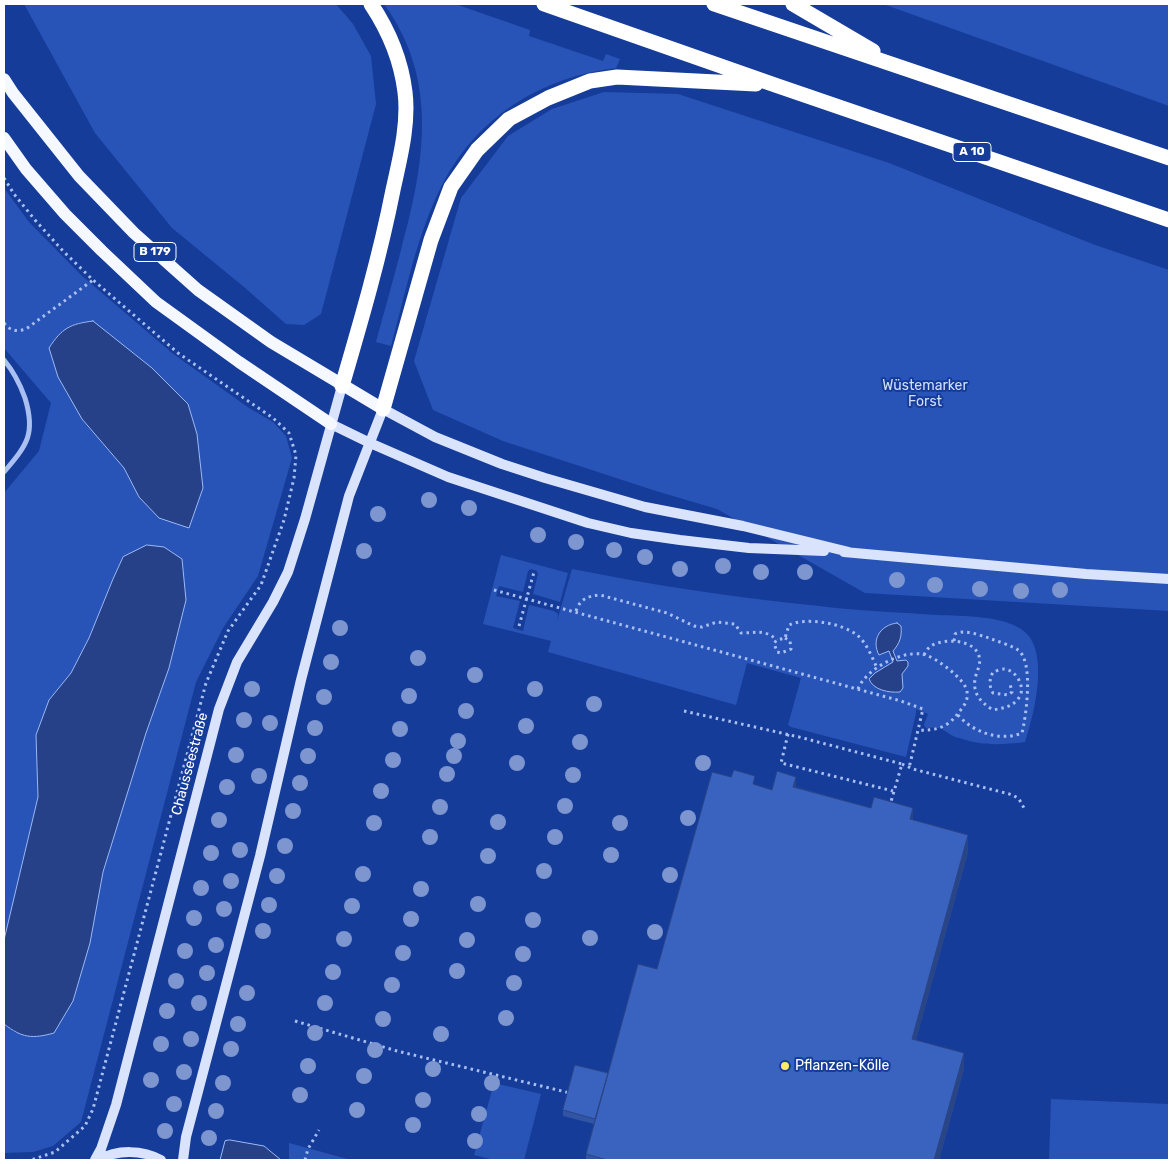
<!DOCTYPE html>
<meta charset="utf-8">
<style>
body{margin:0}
#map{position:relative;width:1173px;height:1164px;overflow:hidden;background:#163c9a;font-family:Rubik,sans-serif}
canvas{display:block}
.frame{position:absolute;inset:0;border:5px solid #fff;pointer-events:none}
</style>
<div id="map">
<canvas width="1173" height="1164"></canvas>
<div class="frame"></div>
</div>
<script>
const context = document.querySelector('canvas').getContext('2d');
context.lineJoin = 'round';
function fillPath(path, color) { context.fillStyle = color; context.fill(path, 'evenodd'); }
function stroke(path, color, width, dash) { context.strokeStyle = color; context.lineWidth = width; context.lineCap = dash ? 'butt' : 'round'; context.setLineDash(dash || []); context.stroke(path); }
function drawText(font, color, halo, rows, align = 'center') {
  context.font = font + ' Rubik,sans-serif'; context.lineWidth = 4; context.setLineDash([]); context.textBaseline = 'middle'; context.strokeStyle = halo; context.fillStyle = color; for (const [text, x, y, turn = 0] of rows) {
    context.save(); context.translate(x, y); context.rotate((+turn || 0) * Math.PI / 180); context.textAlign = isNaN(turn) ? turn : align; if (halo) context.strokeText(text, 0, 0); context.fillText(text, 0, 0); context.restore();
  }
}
fillPath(new Path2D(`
 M24 4H336L353 24 371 56 376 104 321 314 304 325 286 324 244 287 172 228 95 133Z
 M384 4H455L530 30 529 36 603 61 606 54 620 59 616 68C542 77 478 116 443 183 417 233 406 292 391 346L376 342C384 312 393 281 401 250 424 165 440 81 384 4Z
 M883 4H1169V106Z
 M604 92 678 94 889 163 1095 245 1169 270V611L865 593 717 509 656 491 503 441 433 410 414 361 461 198 508 136 552 109Z
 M4 188 29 222 81 275 172 353 249 408 273 422 286 436 292 458 258 576 223 628 196 682 81 1122 53 1146 33 1152 4 1153V1024L15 1033 73 1001 90 943 103 872 146 733 169 668 123 557 113 579 89 638 71 673 49 700 36 735 38 797 4 940V493L39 451 51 403 4 348ZM93 321 152 368 188 404 139 497 124 468 82 419 78 323Z
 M501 555 568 573 560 602 533 594 538 574 537 571 531 569 528 571 523 592 499 586 496 596 520 601 513 628 523 631 529 605 554 611 558 614 557 621 572 569C653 585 736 598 819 606 857 611 897 612 936 615 962 616 1007 615 1026 633 1049 655 1034 715 1025 742 999 745 984 746 959 738 944 734 946 725 926 728L924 725 928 714 916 709V713L906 757 791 727 788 725 801 678 747 663 736 705 548 652 551 641 483 624Z
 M494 1083 541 1094 524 1160H495L474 1155Z
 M1051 1099 1169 1104V1160H1049Z
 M289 1143 351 1160H289Z`), '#2954b7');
const water = new Path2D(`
 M93 321 152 368 188 404 197 434 203 488 189 528 159 518 139 497 124 468 82 419 58 377 49 348C62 328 70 324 93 321Z
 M147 545 164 547 182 559 186 600 169 668 146 733 103 872 90 943 73 1001 54 1033C32 1039 22 1038 4 1024V940L38 797 36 735 49 700 71 673 89 638 113 579 123 557Z
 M897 623 901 626C902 636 900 643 893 651L897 661 906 660 908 662V666L902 674 903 688 900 692C889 693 873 690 869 679L875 673 893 662 889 651 879 655C871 640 880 625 897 623Z
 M230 1140 264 1146 281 1160H220L225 1141Z`);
fillPath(water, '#264188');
stroke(water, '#9cb9f5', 1);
stroke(new Path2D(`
 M4 178 14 194 35 220 63 251 93 280 178 353 273 418 289 433 296 455 294 478 284 520 261 585 228 631 206 683 93 1109 85 1126 55 1152 31 1160
 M4 323C10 331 17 332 26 329L93 280
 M494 590 901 701 923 709 909 768
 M576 611C580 599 588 596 600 595L667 613 694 626 702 627 717 622 735 624 741 633C755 633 765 629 777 640
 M519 626 534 572
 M785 638 790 641 791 649 781 653 777 652 774 643 777 640 785 638 789 625C806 617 842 623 857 635 866 642 872 657 877 668
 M954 641 955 634C966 629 978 635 989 638 996 641 1013 646 1018 650 1034 661 1026 717 1022 733 1000 742 972 732 957 714
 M924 655C926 651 928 648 931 646 944 638 974 639 979 656 981 663 978 669 976 675 971 692 980 702 993 710 1003 708 1012 707 1018 699 1027 689 1017 670 1004 669 1001 669 996 671 993 672 989 680 989 686 993 693L1008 695 1012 692 1010 684
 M858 689C866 669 900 651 922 654 934 656 966 679 967 692 969 702 961 709 956 716 946 728 934 731 918 730
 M684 711 799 737 902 764 890 805
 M788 734 781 763 893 791
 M902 764 913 769 1013 795 1019 799 1024 808
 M295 1021 397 1051 570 1093
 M305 1160 308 1149 319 1130`), '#aac0f2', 3, [2.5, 4]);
stroke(new Path2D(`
 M4 360C14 372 20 384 25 398 36 434 27 445 4 472`), '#aac0f2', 5);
stroke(new Path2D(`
 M331 424 370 443 448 477 588 523 631 533 680 540 749 548 824 551
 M844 552 1086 574 1169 579
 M95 1160 101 1149 116 1105 219 709 237 662 273 602 288 572 305 519 342 386
 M99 1160C117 1149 143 1150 161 1160
 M183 1160 186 1137 260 856 301 680 349 496 383 409 435 437 502 464 545 478 645 507 743 526 849 552`), '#d9e3fc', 10);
stroke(new Path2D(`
 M4 79 13 93 79 176 134 233 198 290 271 342 383 409
 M4 138 26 169 65 214 102 251 156 302 239 362 331 424`), '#f5f8ff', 12);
stroke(new Path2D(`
 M544 4 775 85 1169 220
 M714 4 1169 158
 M793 4 873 51
 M342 386C361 321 380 256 393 190 400 158 409 124 405 92 401 59 389 31 371 4
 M383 409 431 240 451 187 477 150 509 119 548 98 590 81 617 77 756 84`), '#fff', 15);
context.fillStyle = '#7d96d0';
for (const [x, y] of [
 [429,500],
 [469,508],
 [378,514],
 [538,535],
 [576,542],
 [614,550],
 [364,551],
 [645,557],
 [723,566],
 [680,569],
 [761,572],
 [805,572],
 [897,580],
 [935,585],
 [980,589],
 [1060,590],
 [1021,591],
 [340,628],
 [418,658],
 [331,662],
 [475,675],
 [252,689],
 [535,689],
 [409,696],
 [324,697],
 [594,704],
 [466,711],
 [244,720],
 [270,723],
 [526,726],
 [315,728],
 [400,729],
 [458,741],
 [580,742],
 [236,755],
 [308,756],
 [454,756],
 [393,760],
 [517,763],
 [703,763],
 [447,774],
 [573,775],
 [259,776],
 [300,783],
 [227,787],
 [381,791],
 [565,806],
 [440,807],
 [293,811],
 [688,818],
 [219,820],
 [498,822],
 [374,823],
 [620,823],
 [430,837],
 [555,837],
 [285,846],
 [240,850],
 [211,853],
 [611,855],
 [488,856],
 [544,871],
 [363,874],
 [670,875],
 [277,876],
 [231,881],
 [201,888],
 [421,889],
 [478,904],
 [269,905],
 [352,906],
 [224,909],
 [194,918],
 [411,919],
 [533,920],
 [263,931],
 [655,932],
 [590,938],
 [344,939],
 [467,940],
 [216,945],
 [185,951],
 [403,953],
 [523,954],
 [457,971],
 [333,972],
 [207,973],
 [176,981],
 [514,983],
 [392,985],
 [247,993],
 [199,1003],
 [325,1003],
 [167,1011],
 [506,1018],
 [383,1019],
 [238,1024],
 [315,1033],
 [441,1034],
 [191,1039],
 [161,1044],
 [231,1049],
 [375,1050],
 [308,1066],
 [433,1069],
 [184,1072],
 [364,1076],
 [151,1080],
 [223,1083],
 [492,1083],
 [300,1095],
 [423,1100],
 [174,1104],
 [357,1110],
 [216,1111],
 [479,1114],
 [413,1125],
 [165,1131],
 [209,1138],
 [475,1141]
]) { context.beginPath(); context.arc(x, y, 8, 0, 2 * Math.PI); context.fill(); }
fillPath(new Path2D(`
 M755 785 772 790 796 787 913 820 968 852 916 1040 964 1069 939 1160H586V1154L594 1124 563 1116V1110L608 1073 657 969Z`), '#3254a4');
fillPath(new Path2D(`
 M796 777V793L793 787Z
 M913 808V825L910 819Z
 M968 835V852L912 1055V1039Z
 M964 1053V1069L939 1160H934Z`), '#294586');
const building = new Path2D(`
 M734 770 755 776 753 784 772 790 777 771 796 777 793 787 871 808 874 797 913 808 910 819 968 835 912 1039 964 1053 934 1160H607L586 1154 638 964 657 969 712 772 731 777Z
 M575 1065 608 1073 595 1119 563 1110Z`);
fillPath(building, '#3a62bf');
stroke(building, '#294586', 1);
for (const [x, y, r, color] of [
 [785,1066,5,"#ffea6b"]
]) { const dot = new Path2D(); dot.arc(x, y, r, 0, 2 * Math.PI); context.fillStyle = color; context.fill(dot); stroke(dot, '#163c9a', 2); }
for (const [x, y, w] of [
 [972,152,38],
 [155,252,42]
]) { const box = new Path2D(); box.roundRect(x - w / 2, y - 9.5, w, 19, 4); context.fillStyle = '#163c9a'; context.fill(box); stroke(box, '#fff', 1); }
drawText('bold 12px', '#fff', null, [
 ["A 10",972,152],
 ["B 179",155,252]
]);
drawText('14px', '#d2dffd', '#163c9a', [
 ["Wüstemarker",925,386],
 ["Forst",925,402]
]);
drawText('14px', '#fff', '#163c9a', [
 ["Chausseestraße",190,764,-75]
]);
drawText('14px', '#fff', '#163c9a', [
 ["Pflanzen-Kölle",795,1066]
], 'left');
</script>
